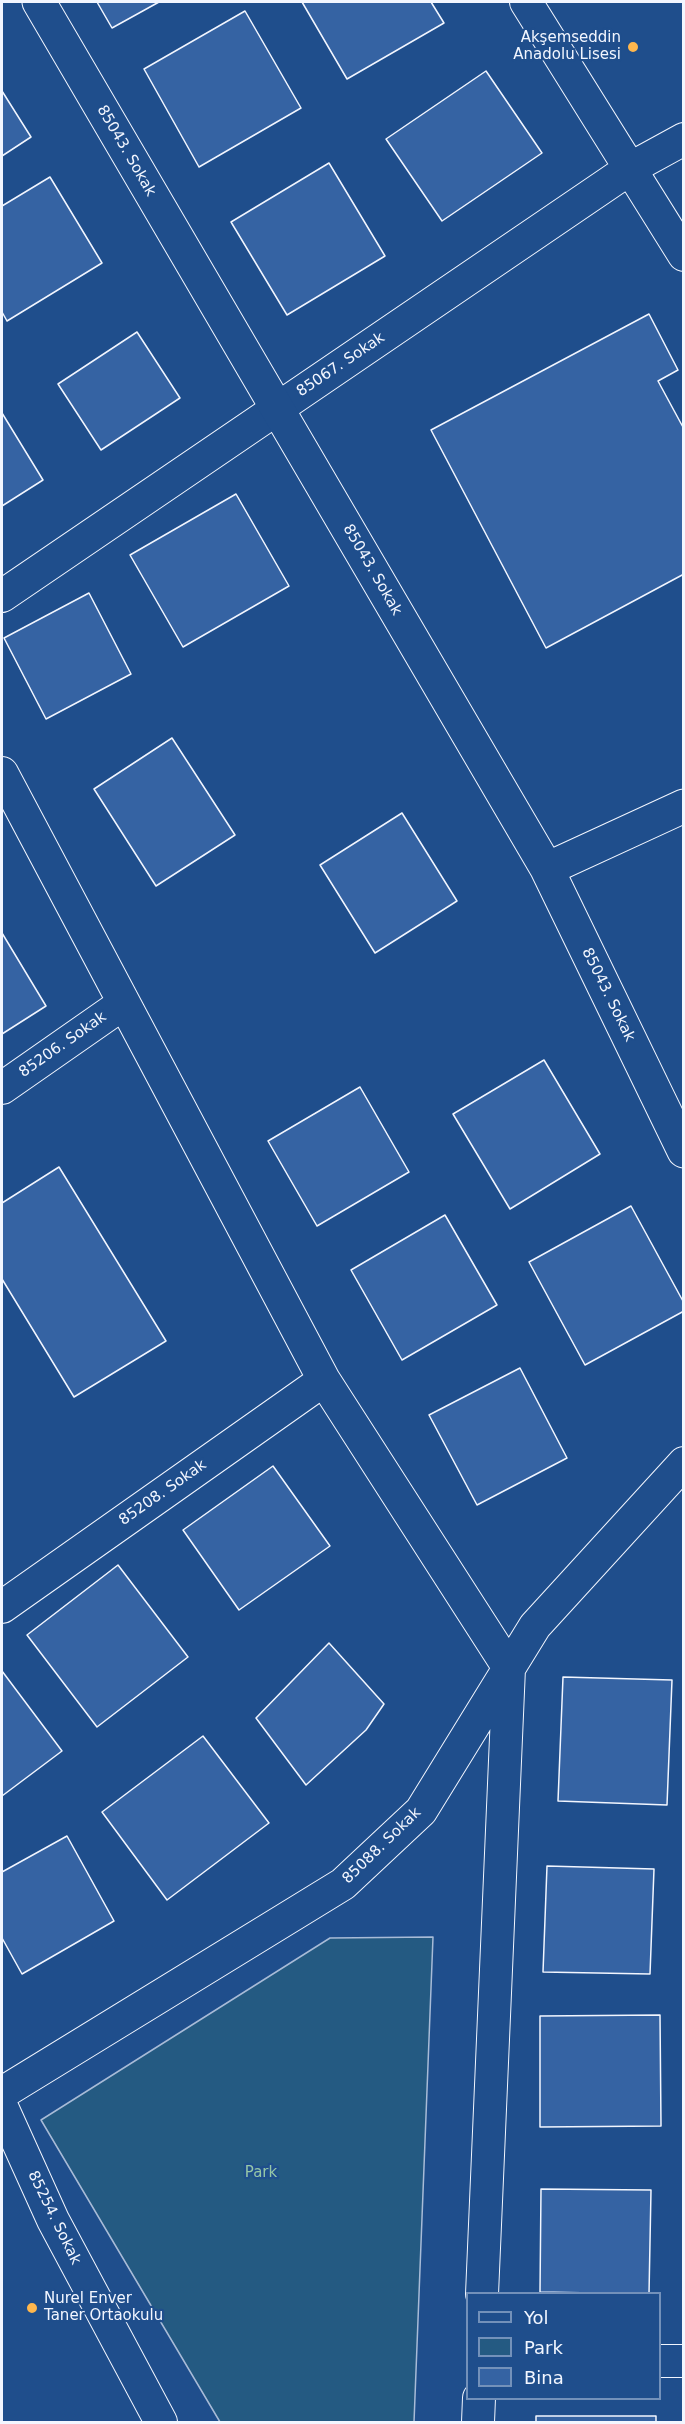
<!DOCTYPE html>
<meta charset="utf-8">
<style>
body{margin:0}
#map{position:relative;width:685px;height:2424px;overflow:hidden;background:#1f4e8c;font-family:"DejaVu Sans",sans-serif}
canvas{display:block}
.frame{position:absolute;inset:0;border:3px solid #f2f6ff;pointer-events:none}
.legend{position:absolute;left:466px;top:2292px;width:195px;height:108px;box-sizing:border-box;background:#1f4e8c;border:2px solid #7391ba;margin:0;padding:8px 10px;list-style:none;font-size:18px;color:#f2f6ff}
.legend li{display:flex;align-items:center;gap:12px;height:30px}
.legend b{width:30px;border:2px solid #7391ba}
</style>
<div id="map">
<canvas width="685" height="2424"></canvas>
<div class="frame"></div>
<ul class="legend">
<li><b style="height:8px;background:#1f4e8c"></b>Yol</li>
<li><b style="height:16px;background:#245a82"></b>Park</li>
<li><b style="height:16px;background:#3563a3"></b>Bina</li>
</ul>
</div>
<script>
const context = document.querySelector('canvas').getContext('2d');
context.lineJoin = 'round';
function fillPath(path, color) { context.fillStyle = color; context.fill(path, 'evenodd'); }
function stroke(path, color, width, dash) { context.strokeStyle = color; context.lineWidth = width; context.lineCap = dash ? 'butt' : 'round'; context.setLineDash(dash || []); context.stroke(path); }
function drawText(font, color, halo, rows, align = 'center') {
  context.font = font + ' "DejaVu Sans",sans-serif'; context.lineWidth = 4.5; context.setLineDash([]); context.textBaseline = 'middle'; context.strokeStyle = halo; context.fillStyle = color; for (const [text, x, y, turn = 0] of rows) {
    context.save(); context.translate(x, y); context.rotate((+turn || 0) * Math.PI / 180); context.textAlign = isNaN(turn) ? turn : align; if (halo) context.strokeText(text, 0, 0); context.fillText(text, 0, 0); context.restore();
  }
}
const green = new Path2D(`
 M433 1937 414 2422H220L41 2120 330 1938Z`);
fillPath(green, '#245a82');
stroke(green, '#a8bbd7', 1.5);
const building = new Path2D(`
 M97 2H159L112 28Z
 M302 2H431L444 23 347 79Z
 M245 11 301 108 199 167 144 69Z
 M486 71 542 153 442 221 386 139Z
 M2 91 31 137 2 156Z
 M329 163 385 256 287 315 231 222Z
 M50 177 102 263 7 321 2 312V206Z
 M649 314 678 370 658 381 684 429V574L546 648 431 430Z
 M137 332 180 398 101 450 58 384Z
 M2 413 43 480 2 506Z
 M236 494 289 586 183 647 130 555Z
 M89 593 131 674 46 719 4 638Z
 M172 738 235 835 156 886 94 789Z
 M402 813 457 901 375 953 320 865Z
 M2 933 46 1006 2 1034Z
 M544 1060 600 1154 510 1209 453 1114Z
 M360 1087 409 1172 317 1226 268 1141Z
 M59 1167 166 1341 74 1397 2 1279V1203Z
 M631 1206 684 1303V1311L585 1365 529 1262Z
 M445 1215 497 1305 402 1360 351 1270Z
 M520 1368 567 1458 477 1505 429 1415Z
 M273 1466 330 1546 239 1610 183 1530Z
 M118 1565 188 1657 97 1727 27 1635Z
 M329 1643 384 1704 366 1730 306 1785 256 1718Z
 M2 1671 62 1751 2 1796Z
 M563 1677 672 1680 667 1805 558 1801Z
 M203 1736 269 1823 167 1900 102 1812Z
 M67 1836 114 1921 22 1974 2 1938V1872Z
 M547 1866 654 1869 650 1974 543 1972Z
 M660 2015 661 2126 540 2127V2016Z
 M541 2189 651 2190 649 2294 540 2292Z
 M536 2416H656V2422H536Z`);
fillPath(building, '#3563a3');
stroke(building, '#f2f6ff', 1.5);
const minor = new Path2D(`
 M526 2 684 255
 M2 596 631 168 684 139
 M2 773 324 1380 509 1668 482 2294
 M2 1088 124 1003
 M2 1607 324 1380
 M2 2093 343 1884 421 1811 535 1626 684 1463
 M2 2107 53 2220 161 2422
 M660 2361H684
 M478 2422 479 2398`);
const tertiary = new Path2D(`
 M39 2 547 869 684 1151
 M547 869 684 806`);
stroke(minor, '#f2f6ff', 34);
stroke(tertiary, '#f2f6ff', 35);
stroke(minor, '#1f4e8c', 32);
stroke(tertiary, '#1f4e8c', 33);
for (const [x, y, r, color] of [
 [633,47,6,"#ffb74d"],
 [32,2308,6,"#ffb74d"]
]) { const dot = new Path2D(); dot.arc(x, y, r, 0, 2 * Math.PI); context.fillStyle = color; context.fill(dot); stroke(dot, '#1f4e8c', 2); }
drawText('15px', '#f2f6ff', '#1f4e8c', [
 ["Akşemseddin",621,38],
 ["Anadolu Lisesi",621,55],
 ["Nurel Enver",44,2299,"left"],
 ["Taner Ortaokulu",44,2316,"left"]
], 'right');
drawText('15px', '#f2f6ff', '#1f4e8c', [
 ["85043. Sokak",126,151,60],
 ["85067. Sokak",341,365,-34],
 ["85043. Sokak",372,570,60],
 ["85043. Sokak",608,995,64],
 ["85206. Sokak",63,1045,-35],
 ["85208. Sokak",163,1493,-35],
 ["85088. Sokak",382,1846,-44],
 ["85254. Sokak",54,2218,64]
]);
drawText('15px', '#97c8a6', '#1f4e8c', [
 ["Park",261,2173]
]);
</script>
